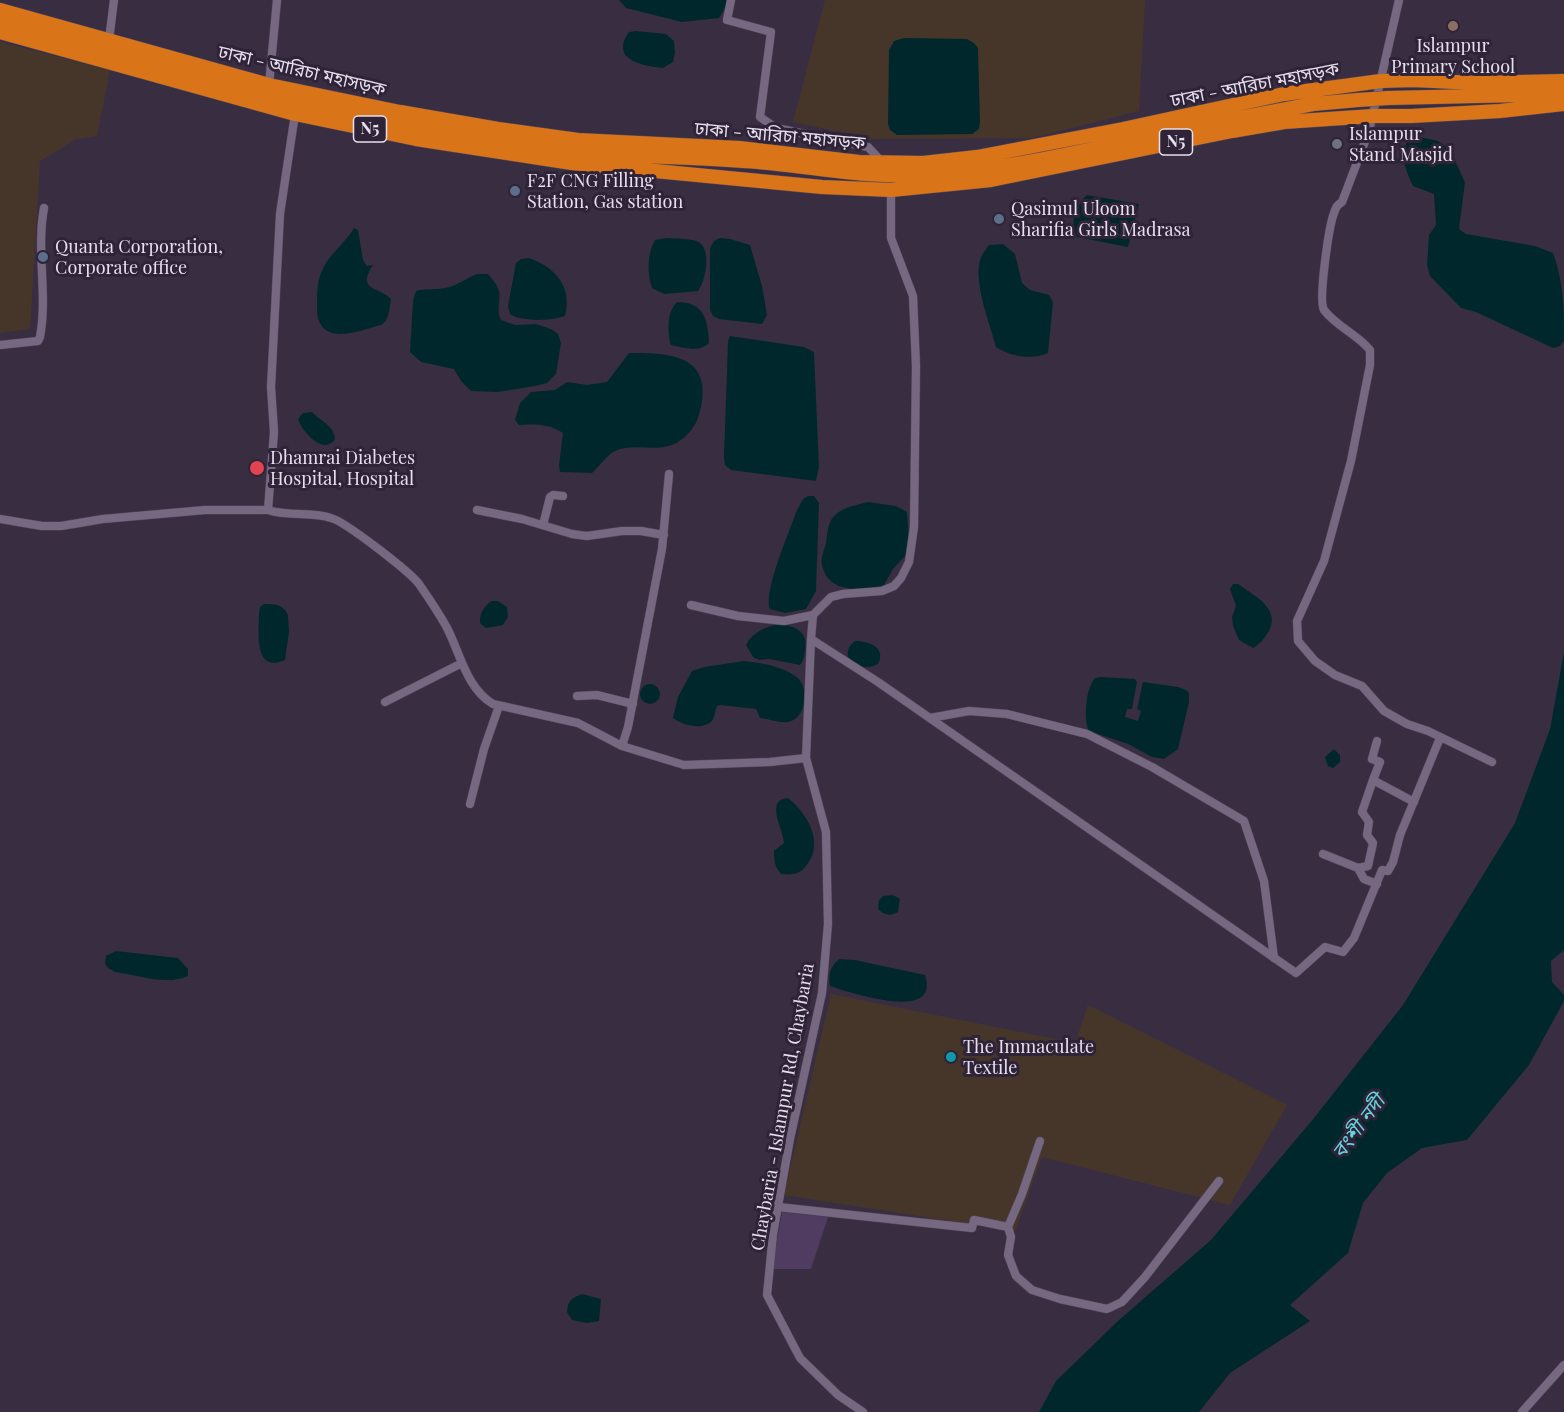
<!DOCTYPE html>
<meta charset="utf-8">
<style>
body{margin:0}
canvas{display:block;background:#392d42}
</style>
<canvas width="1564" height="1412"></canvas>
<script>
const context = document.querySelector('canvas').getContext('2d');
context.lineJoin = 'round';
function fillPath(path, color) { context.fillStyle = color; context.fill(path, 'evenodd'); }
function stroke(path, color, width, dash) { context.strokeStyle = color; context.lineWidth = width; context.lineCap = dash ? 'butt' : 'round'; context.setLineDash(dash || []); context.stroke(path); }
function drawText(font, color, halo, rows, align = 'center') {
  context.font = font + ' "Playfair Display","Noto Sans Bengali",serif'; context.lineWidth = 6; context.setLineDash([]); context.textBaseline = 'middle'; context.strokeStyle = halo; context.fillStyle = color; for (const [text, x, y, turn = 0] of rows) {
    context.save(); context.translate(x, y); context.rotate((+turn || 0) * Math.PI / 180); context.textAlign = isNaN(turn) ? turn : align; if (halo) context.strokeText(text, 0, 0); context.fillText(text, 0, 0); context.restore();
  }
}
fillPath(new Path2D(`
 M825 0H1145L1139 111 1032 138 873 139 793 122Z
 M0 42 110 70 97 136 76 139 40 161 30 329 0 333Z
 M831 994 1075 1043 1088 1005 1287 1105 1230 1205 1042 1157 1015 1231 784 1195Z`), '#46362a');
fillPath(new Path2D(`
 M782 1212 828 1217 811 1269H772Z`), '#503c60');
fillPath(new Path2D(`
 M619 0H727L726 6 719 18 682 22 626 8Z
 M636 31 666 34 674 41 675 53 673 62 663 68C643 66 609 60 629 32Z
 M904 38 967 39 974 43 978 48 980 122 979 129 972 134 897 135 890 130 888 124 889 50 894 41Z
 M1411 135 1438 141 1449 148 1465 182 1459 229 1466 234 1535 246 1553 253C1564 284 1564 308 1564 341L1560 346 1553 348 1476 312 1461 308 1430 276 1427 265 1429 235 1436 225 1434 194 1413 186C1405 168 1398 153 1411 135Z
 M1087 195 1139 204 1128 247 1077 237C1068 227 1077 203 1087 195Z
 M354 228 358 230 363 260 367 266 373 265C356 291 378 286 391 299 389 309 390 320 381 325 356 332 316 348 317 306 317 295 317 283 321 273 328 254 345 244 354 228Z
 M667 238C676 239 687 238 696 241 713 246 706 281 698 291L664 294 652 288C647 273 647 254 655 240Z
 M720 238 730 239 750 245 762 286 767 315 762 324 719 319 713 316 710 310V248L714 241Z
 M1003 244 1015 254 1022 283 1030 290 1049 295 1053 302 1048 353C1032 360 1011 357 996 347 990 324 972 280 981 257 983 253 986 249 989 245Z
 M529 258C555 267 573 287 565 316 553 321 521 322 510 314L508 306 516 263 521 259Z
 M477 274H488C492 279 497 284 499 291 501 301 496 310 501 320L515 325 536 324 551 329 558 334 561 343 556 374 547 383 535 386 498 392 471 391 461 381 454 369 421 362 410 352 413 301 416 291C427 288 436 290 445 288 457 286 466 278 477 274Z
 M677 302C704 302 708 319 709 343 699 353 684 348 671 345 667 332 667 311 677 302Z
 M730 336 804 347 814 352 819 467 816 481 731 470 725 465 724 457 728 341Z
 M629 353C664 353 709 353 702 401 699 418 697 425 685 437 662 457 638 441 615 451 607 455 599 467 592 473L560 472 559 465 563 433C549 424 535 424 519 425L515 420 520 403 531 392 555 390 567 382 587 385 607 382Z
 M312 412C321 422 333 424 335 439 324 456 302 432 298 419L303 413Z
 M808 496H814L819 503 816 591 806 609 785 613 770 609C763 592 790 530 797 510L803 499Z
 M868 502 896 506 907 512 909 540 906 555 893 569 884 585C862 591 828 594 822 565 820 558 825 549 826 542 828 533 827 524 834 516 842 507 857 505 868 502Z
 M1233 584H1238C1253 595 1281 608 1269 631 1264 639 1261 643 1253 648L1239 640 1233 626 1232 617 1236 606 1230 589Z
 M492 601H498L507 607 508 617 503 625 486 628 480 623C479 615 484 605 492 601Z
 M264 604C275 604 283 604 288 615L289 632 285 660C253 674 259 632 259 613L260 607Z
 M779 624C796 626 809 632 805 651 804 657 804 660 800 665L769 659 759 660 753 657 746 645C752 632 766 627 779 624Z
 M855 641C868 641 887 647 878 664 864 671 858 666 848 657 847 649 849 646 855 641Z
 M1564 652V950L1551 961 1552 982 1564 995V1001L1529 1065 1467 1140 1422 1148 1387 1173 1363 1203 1348 1253 1290 1305 1310 1321 1230 1373 1199 1412H1039L1056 1381 1119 1320 1211 1240 1314 1118 1403 1005 1515 823 1550 729Z
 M744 661C761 663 784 666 798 678 809 689 807 718 788 722 780 723 769 719 760 718L756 709 720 705 717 706C715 711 715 717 712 721 702 731 682 725 673 718L678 697 692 671 704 667Z
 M1101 677 1135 679 1137 682 1132 709H1127L1125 717 1138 721 1141 711 1137 709 1143 682 1178 687 1186 690 1189 693V702L1178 749 1164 759 1152 757 1128 744 1089 731C1083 720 1086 687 1095 678Z
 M640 694a10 10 0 1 1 20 0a10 10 0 1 1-20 0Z
 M1334 749 1340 755V762L1333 768 1328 766 1325 757Z
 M788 798C808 814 825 844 806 866 799 875 791 875 781 874 775 867 774 861 774 851L784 843C784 830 764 800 788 798Z
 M893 895 900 899 898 912C890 916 885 916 878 909L879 900 883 896Z
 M116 951 178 958 188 969V976C165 986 139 975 115 972L108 968 105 964 106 956Z
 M839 959 855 960 925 975C941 1023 851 993 830 986 828 974 830 967 839 959Z
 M582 1294 601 1299 599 1321 587 1323 572 1320 567 1312C568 1301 571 1298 582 1294Z`), '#00272b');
const street = new Path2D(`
 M731 0 727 20 771 32 760 117 776 128 868 147 882 162
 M1399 0 1369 131 1342 202C1337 205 1336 207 1334 213 1329 226 1318 300 1324 310 1337 327 1357 334 1370 350V365L1351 461 1324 561 1297 621 1298 641 1315 661 1335 675 1362 686 1384 711 1407 724 1428 731 1492 762
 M109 40 114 0
 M269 85 277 0
 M0 345 38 341 40 337C48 294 36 251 44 208
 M268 510 274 432 271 387 280 214 295 114
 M477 510 522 519 572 534 587 536 622 531H641L664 535
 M0 519 42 526H61L103 519 205 510H268C289 517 311 511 331 518 346 522 410 572 419 584 428 597 438 612 446 626 460 652 466 688 493 704L578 723 622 746 684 765 770 762 806 758 826 832 828 924 822 993 790 1139 773 1234 767 1295 800 1358 838 1395 863 1412
 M543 525 550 497 553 495 563 496
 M691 605 738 616 784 621 813 615 831 597 843 594 882 591 894 586 901 578 909 562 914 527 916 366 913 296 891 238V190
 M811 639 813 615
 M577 696 597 695 633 704
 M385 702 462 663
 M930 718 969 711 1007 714 1087 734 1152 767 1244 821 1264 881 1274 958
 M1377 741 1372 759 1380 762 1373 780 1414 802
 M622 746 628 727 662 549 669 474
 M806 758 811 639 878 682 1296 973 1325 947 1343 952 1354 938 1382 870 1388 871 1393 862 1400 835 1440 738
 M1373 780 1362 812 1369 822 1367 835 1373 843 1368 866 1358 868 1364 879 1377 884
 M470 804 484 749 499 706
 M1323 854 1358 868
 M778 1207 972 1228 974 1220 1008 1227 1022 1194 1040 1141
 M1008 1227 1011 1237 1008 1255 1016 1276 1032 1290 1060 1299 1107 1309 1122 1302 1145 1277 1219 1181
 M1522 1412 1564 1365`);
const highway = new Path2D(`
 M0 10 269 85 400 112 498 129 578 140 739 148 859 162 923 163 977 157 1123 129 1284 94 1381 81 1413 80 1476 83 1564 81
 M0 20C178 72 358 124 542 148 608 157 676 156 743 161 799 164 854 177 910 175 990 173 1070 154 1148 137 1203 125 1258 114 1313 104L1358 100
 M0 32 295 114 416 139 572 163 822 187 891 190 991 180 1232 131 1284 122 1373 116H1411L1500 111 1564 104
 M1388 98 1564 94`);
stroke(street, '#53495b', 9);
stroke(highway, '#53495b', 15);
stroke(street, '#756880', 8);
stroke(highway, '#d97419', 14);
const highwayBridge = new Path2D(`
 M1358 100 1388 98`);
stroke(highwayBridge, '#53495b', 15, []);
stroke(highwayBridge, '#d97419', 14);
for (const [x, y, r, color] of [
 [1453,26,6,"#8d6e63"],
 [1337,144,6,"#6b7280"],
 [515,191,6,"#5c6f8a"],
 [999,219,6,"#5c6f8a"],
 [43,257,6,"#5c6f8a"],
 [257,468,8,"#e0444e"],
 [951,1057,6,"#0f9aa8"]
]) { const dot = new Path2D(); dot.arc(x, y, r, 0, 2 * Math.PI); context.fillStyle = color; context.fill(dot); stroke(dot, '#2f2338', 2); }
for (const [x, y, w] of [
 [370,129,33],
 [1176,142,33]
]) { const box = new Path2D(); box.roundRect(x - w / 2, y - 13, w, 26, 4.5); context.fillStyle = '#2f2338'; context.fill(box); stroke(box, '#e6dfed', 1.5); }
drawText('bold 16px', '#e6dfed', null, [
 ["N5",370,129],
 ["N5",1176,142]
]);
drawText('18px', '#e6dfed', '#2f2338', [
 ["Islampur",1453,46,"center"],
 ["Primary School",1453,67,"center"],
 ["Islampur",1349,134],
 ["Stand Masjid",1349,155],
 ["F2F CNG Filling",527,181],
 ["Station, Gas station",527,202],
 ["Qasimul Uloom",1011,209],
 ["Sharifia Girls Madrasa",1011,230],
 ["Quanta Corporation,",55,247],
 ["Corporate office",55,268],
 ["Dhamrai Diabetes",270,458],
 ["Hospital, Hospital",270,479],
 ["The Immaculate",963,1047],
 ["Textile",963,1068]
], 'left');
drawText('18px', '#e6dfed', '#2f2338', [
 ["ঢাকা - আরিচা মহাসড়ক",302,71,13],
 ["ঢাকা - আরিচা মহাসড়ক",1255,85,-11],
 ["ঢাকা - আরিচা মহাসড়ক",780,136,5],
 ["Chaybaria - Islampur Rd, Chaybaria",783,1107,-80]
]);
drawText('italic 20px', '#63d3dd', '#2f2338', [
 ["বংশী নদী",1359,1127,-53]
]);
</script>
